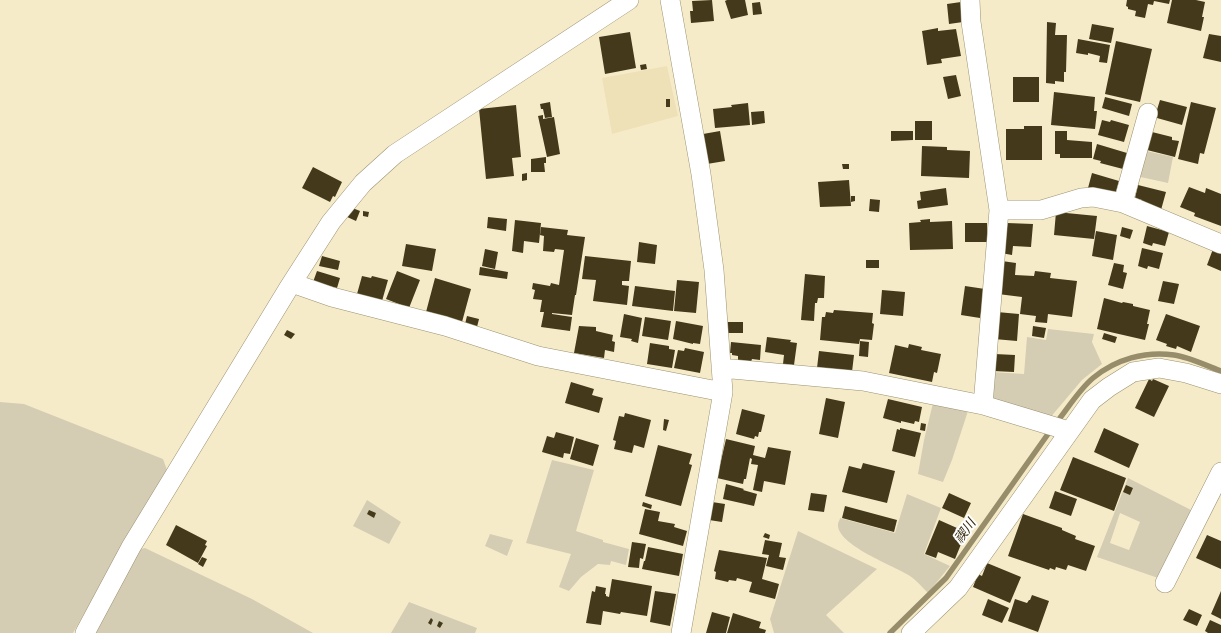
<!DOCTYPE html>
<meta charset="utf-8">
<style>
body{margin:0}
canvas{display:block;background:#f6ebc8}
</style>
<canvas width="1221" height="633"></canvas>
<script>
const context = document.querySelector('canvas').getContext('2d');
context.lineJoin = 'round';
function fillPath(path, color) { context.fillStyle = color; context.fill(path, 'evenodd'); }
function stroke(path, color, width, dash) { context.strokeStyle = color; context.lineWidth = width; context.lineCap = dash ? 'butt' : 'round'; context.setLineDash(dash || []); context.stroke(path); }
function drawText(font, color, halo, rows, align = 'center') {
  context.font = font + ' Commissioner,"Noto Sans JP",sans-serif'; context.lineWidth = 4; context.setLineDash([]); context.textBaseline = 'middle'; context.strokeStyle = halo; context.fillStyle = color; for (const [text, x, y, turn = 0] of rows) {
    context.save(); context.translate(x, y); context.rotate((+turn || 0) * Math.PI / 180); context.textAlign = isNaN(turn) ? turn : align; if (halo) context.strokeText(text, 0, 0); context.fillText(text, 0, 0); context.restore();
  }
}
fillPath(new Path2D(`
 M667 66 678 116 612 134 602 78Z`), '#efe1b7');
fillPath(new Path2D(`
 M1142 150 1173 157 1168 183 1136 176Z
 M1048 329 1094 334 1092 342 1102 364 1082 380 1049 419 995 401 990 394 992 372 1024 374 1027 337 1046 340Z
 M0 402 24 404 163 459 167 470 73 633H0Z
 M933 403 968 411 952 460 943 482 918 474 924 440Z
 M552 460 594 470 576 531 603 540V542L629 549 626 565 611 561 610 565 598 564 581 577 569 591 559 587 571 554 526 543Z
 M1128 478 1195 512 1161 579 1097 557ZM1120 513 1140 522 1129 550 1110 543Z
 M907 494 941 508 924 554 950 566 928 593C922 587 916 580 910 576 895 566 836 545 838 524 838 522 840 520 840 518L895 533Z
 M367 500 401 522 389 544 353 526Z
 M798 531 877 569 826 615 844 633H774L770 619Z
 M490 534 513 540 507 556 485 546Z
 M145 548 252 599 313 633H92L137 550Z
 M409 602 477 628 475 633H391Z`), '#d5cdb3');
stroke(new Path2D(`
 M1060 418C1070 405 1080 389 1093 378 1116 359 1145 351 1174 355 1189 357 1207 366 1221 371
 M890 633 946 578 1048 434`), '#978d6a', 5.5);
fillPath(new Path2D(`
 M712 0 714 21 691 23 690 11H693L692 1Z
 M727 0H745L748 15 731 19 725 1Z
 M1127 0H1170L1169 4 1154 1 1153 5 1148 4 1145 18 1135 16 1136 11 1128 9V7L1126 6Z
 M1172 0H1196L1205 2 1202 17H1204L1201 31 1167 23Z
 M760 2 762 14 753 15 752 3Z
 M961 2 963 22 949 24 947 4Z
 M1047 22 1056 23 1055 35H1067L1066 72H1064V82L1055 81V84L1046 83Z
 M1092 24 1114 28 1111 43 1089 39Z
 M938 28V31L956 29 961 56 941 59 942 63 927 65 922 31Z
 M630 32 636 68 605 74 599 37Z
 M1209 34 1221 36V62L1203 58Z
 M1078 39 1110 45 1107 63 1099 62 1100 56 1088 53V55L1076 53Z
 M1116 41 1152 49 1140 102 1105 94Z
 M646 64 647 69 641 70 640 65Z
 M956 75 961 96 948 99 943 77Z
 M1013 77H1039V102H1013Z
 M1054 92 1095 97 1094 111H1097L1095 129 1051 125Z
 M1105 97 1132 104 1129 116 1102 108Z
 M666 99H670V107H666Z
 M1160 100 1187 107 1182 125 1157 118 1158 113H1156Z
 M550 102 552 117 545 118 543 109H541L540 104Z
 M1191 102 1216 108 1204 154 1200 153 1198 164 1178 159Z
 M748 103 750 125 715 128 713 109 732 107 731 105Z
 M516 105 521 157 512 158 514 176 486 179 479 109Z
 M764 111 765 123 752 125 751 112Z
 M543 115V119L554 117 560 154 547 157 538 116Z
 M1102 120 1110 122 1111 120 1129 125 1124 142 1098 135Z
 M915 121H932V140H915Z
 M1024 126H1042V160H1006V129H1024Z
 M720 131 725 161 707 164 703 134Z
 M891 131H913V140L891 141Z
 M1055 131H1067V140L1092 142V158H1060V154H1055Z
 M1152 132 1172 137V140L1179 141 1175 157 1147 150Z
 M1097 144 1127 153 1123 169 1100 163 1101 161 1093 159Z
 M922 146 947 147V150L970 151 969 178 921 176Z
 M546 157V163H544L545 172H531V159Z
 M842 164H849V169H843Z
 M313 167 342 182 335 197 333 196 330 202 302 188Z
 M527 173V180L522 181V174Z
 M1092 173 1119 181 1116 192 1088 188Z
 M849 180 851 206 820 207 818 182Z
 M1138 185 1166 192 1161 210 1141 203 1142 200 1135 198Z
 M1189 187 1205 193 1206 188 1221 194V226L1194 216 1195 213 1180 207Z
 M946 188 948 205 918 209 917 201 921 200 920 192Z
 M851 196H855V201L851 202Z
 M870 199 880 200 879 212 869 211Z
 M350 207 360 211 356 221 345 216Z
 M363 211 369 212 368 217 363 216Z
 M1056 212 1097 216 1094 239 1054 235Z
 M488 217 507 219 506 231 487 228Z
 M930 219V222L952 221 953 249 910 250 909 223 921 222 920 220Z
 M515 220 541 223 539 243 524 241 523 253 512 251Z
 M965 223H987V242H965Z
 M1007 223 1033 224 1031 247 1013 246 1012 255 1001 253Z
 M1147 226 1169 232 1165 246 1153 243 1152 246 1143 243Z
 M541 227 568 230 567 235 585 237 576 295H575L572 315 552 313V314L572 317 570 331 541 327 544 312H540L542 300 533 299 535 290 532 289 533 283 550 286 551 283 559 285 564 250 555 249 554 252 543 251 544 236 540 235Z
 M1122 227 1133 230 1130 239 1120 236Z
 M1096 231 1117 235 1113 260 1092 256Z
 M639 242 657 245 655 264 637 262Z
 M406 244 436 249 432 271 402 266Z
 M1142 248 1163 253 1159 269 1148 266 1147 269 1138 266Z
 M485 249 498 252 495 269 482 266Z
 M1213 249 1221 252V271L1207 265Z
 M322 256 340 261 338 270 319 266Z
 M585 256 631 261 629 281H622V285L629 286 627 305 593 301 596 280 582 279Z
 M866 260H879V268H866Z
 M1002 261 1016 263 1015 275 1034 276 1035 271 1051 273 1050 278 1077 281 1072 317 1048 314 1047 323 1035 322 1036 316 1020 314 1022 297 998 294Z
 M1114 263 1124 265 1123 272 1127 273 1123 289 1108 285Z
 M480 267 508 272 507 279 479 275Z
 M317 271 340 278 337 288 313 282Z
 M397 271 420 280 409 308 386 299Z
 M805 274 825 276 824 298H818L817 303H815L814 321 801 320Z
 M362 276 371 278 372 276 388 280 382 301 357 294Z
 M435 278 471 289 462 322 426 312Z
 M677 280 699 282 696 313 674 311Z
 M1163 281 1179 284 1174 304 1158 301Z
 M635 286 675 291 673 311 632 306Z
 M965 286 985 289 980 318 961 315Z
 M882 290 905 292 903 316 880 314Z
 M1104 298 1122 303 1123 302 1133 304V306L1150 310 1147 324H1149L1145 340 1097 329Z
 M834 310 873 313 872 323 874 324 872 340 860 339 859 344 820 340 822 317H825L826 312 833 313Z
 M997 312 1019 314 1017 341 994 339Z
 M624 314 642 318 638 343 631 341 632 339 620 337Z
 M1166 314 1200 326 1191 352 1177 346 1176 349 1166 346 1167 344 1156 340Z
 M467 316 479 319 477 327 465 324Z
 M645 317 671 321 668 340 642 336Z
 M676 321 703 326 700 344 693 343V344L673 339Z
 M725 322H743V333H725Z
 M579 326 596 327V331L613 335 612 341 615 342 614 352 605 350 604 358 574 353Z
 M1033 326 1046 328 1044 338 1032 336Z
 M287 330 295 334 291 339 284 335Z
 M1104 333 1117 337 1115 343 1102 339Z
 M767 337 791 340 790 342 797 343 794 365 783 364 784 355 765 352Z
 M860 341 869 342 868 357 859 356Z
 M731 342 761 345 760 360 752 359 751 362 738 361V356L732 355V353H730Z
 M650 343 669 346V349L675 350 672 368 647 364Z
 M909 344 922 347 921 350 941 354 937 373 934 372 932 382 889 373 895 345 908 348Z
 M685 348 704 352 700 373 674 368 678 350 684 351Z
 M819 351 854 355 852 372 817 368Z
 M995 354 1015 355 1014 372 993 371Z
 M1149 379 1152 381 1153 379 1169 386 1154 417 1135 408Z
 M571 382 594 389 592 395 603 398 599 413 565 403Z
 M826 398 845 402 838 438 819 434Z
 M888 399 922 407 919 422 915 421 914 424 901 421V423L883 418Z
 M742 409 765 415 761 432H759L758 437 755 436 754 439 736 434Z
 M625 413 651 420 644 448 634 445 632 453 614 449 616 441 613 440 619 416 624 417Z
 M664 419 669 420 666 431 663 430Z
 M921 423 926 424 925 431 920 430Z
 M900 428 921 433 915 457 892 451 897 429 900 430Z
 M1104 428 1139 444 1129 468 1094 452Z
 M556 432 574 437 570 454 564 453 563 458 542 452 547 436 554 438Z
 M576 438 599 445 593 466 570 459Z
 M726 439 755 446 753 455 765 458 768 447 791 451 785 485 764 481 762 492 753 490 758 465 751 464 752 459 750 458 746 479H744L743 484 717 478Z
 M658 445 692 454 689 464 692 465 681 506 645 496Z
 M1073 457 1126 478 1114 511 1060 490Z
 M863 463 895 471 887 503 842 492 849 466 861 469Z
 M726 484 744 489 743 490 757 494 754 506 723 499Z
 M1126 485 1133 488 1130 495 1123 492Z
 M1055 491 1077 499 1071 516 1049 508Z
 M811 493 827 495 824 512 808 510Z
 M949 493 971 503 964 518 942 508Z
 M643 502 652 505 651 509 642 506Z
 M712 502 725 504 722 522 709 520Z
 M845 506 897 520 894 532 842 518Z
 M645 509 660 512 658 521 675 524 674 527 687 531 683 546 639 534Z
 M369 510 376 513 374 518 367 514Z
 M1023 514 1062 528V530L1076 536 1075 539 1095 546 1086 571 1068 565 1066 570 1056 567 1055 570 1050 568 1049 570 1008 556Z
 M939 520 966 532 955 559 938 552 936 558 925 554Z
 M176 525 207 541 205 545 207 546 198 563 166 545Z
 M765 533 770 535 769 539 763 537Z
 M1207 535 1221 541V569L1196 558Z
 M765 540 782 543 779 557 786 558 783 570 766 566 769 555 762 554Z
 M632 542 646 544 643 559 640 558 639 568 628 567Z
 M648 547 683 554 679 576 642 569 644 561H645Z
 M719 550 767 558 762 579 779 584 775 599 749 592 752 582 737 578 736 581 729 580 728 582 715 579 716 572 714 571Z
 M202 557 207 559 203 567 198 564Z
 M987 563 1021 577 1010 603 973 587 978 574 982 576Z
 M612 579 652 586 647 616 621 612 620 614 603 611 601 625 586 623 592 591 595 592 596 586 606 588 605 594H606V596L609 597Z
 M655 591 676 594 670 626 650 622Z
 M1221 591V619L1211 614Z
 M1032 595 1049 601 1038 632 1008 621 1015 599 1027 603 1029 600H1030Z
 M988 599 1009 608 1002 623 982 615Z
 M1189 609 1202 615 1197 626 1183 620Z
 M712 612 730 617 726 633H706Z
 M733 613 761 622 759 628 766 630 765 633H727Z
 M431 618 433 620 431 625 428 623Z
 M1210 620 1221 625V633H1208L1205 631Z
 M439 621 443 623 440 628 437 626Z`), '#443a1b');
const minor = new Path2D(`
 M670 0 701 174 714 270 723 392 681 633
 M970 0 971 22 999 210 983 405
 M1123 203 1148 113
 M999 210H1041L1081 198 1093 197 1123 203 1221 244
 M292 283 332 297 445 326 538 356 723 392
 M721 368 863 381 983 405 1069 431
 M1165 583 1221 472
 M85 633 131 547 288 289 331 222 363 183 395 154 629 0
 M911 633 958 588 1092 400 1109 387 1133 372 1159 368 1186 373 1221 384`);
stroke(minor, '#9b9171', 20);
stroke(minor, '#fff', 19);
drawText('italic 13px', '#352b0d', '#fff', [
 ["禊川",965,531,-55]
]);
</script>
